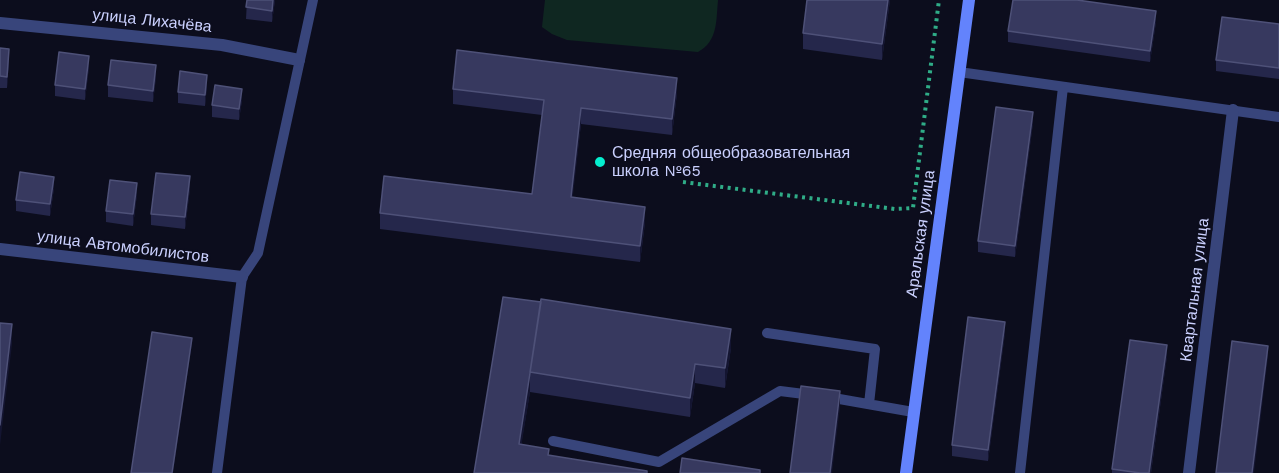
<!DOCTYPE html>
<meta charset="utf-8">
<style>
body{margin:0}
canvas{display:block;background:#0c0d1d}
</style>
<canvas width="1279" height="473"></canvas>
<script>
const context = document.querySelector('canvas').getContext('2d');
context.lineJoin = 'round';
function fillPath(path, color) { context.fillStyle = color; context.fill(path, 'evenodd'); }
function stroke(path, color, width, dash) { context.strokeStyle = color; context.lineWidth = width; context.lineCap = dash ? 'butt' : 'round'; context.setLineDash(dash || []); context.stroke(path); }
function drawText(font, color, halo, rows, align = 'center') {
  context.font = font + ' "Work Sans",sans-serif'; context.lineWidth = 4.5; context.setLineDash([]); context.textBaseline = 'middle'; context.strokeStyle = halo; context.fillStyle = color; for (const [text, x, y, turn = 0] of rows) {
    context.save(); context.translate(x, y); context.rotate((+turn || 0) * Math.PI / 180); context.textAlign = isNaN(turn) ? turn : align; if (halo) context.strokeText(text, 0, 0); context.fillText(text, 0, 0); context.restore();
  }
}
fillPath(new Path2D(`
 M545 0H718C716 21 718 41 698 52L567 40 552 34 542 27Z`), '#0f2721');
stroke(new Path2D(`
 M683 182 895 209 913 208 939 0`), '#2fac87', 4, [3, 4.5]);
stroke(new Path2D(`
 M959 72 1279 117
 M767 333 875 349 869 404
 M828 397 913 412
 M553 441 659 462 780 391 812 395
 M217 473 242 277 258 253 313 0
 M1020 473 1063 87`), '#38457b', 10);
stroke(new Path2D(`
 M0 23 222 45 299 60
 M0 249 242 277
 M1189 473 1233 110`), '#38457b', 12);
stroke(new Path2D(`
 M906 473 969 0`), '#6383fc', 12);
fillPath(new Path2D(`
 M247 0H275L272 22 246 19Z
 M807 0H890L882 60 803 49V33Z
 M1156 22 1150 62 1008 42V31Z
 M1279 24V79L1216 71V60Z
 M0 48 9 60 7 88H0Z
 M89 67 85 100 55 96V85Z
 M156 77 153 102 108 97V85Z
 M207 86 205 106 178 103V92Z
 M453 89 677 93 672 135 581 124 572 198 645 223 640 262 380 229V213L532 194 542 115 453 104Z
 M242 100 239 120 212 117V105Z
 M1033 123 1015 257 978 252V241Z
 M54 188 50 216 16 211V200Z
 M190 188 185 229 151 225V214Z
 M137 194 133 226 106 222V211Z
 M503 297 731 348 725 388 695 383 690 417 530 392 521 445 474 473Z
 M1005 333 988 461 952 456V445Z
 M1167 356 1151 473H1112V469Z`), '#25274b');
fillPath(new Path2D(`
 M273 0H275L272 22V11Z
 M888 0H890L882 60V44Z
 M1156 11V22L1150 62V51Z
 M9 49V60L7 88V77Z
 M89 56V67L85 100V89Z
 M156 65V77L153 102V91Z
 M207 75V86L205 106V95Z
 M677 78V93L672 135V119Z
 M242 89V100L239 120V109Z
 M581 108V124L571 213V197Z
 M1033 112V123L1015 257V246Z
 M190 176V188L185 229V217Z
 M54 177V188L50 216V204Z
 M137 183V194L133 226V214Z
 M645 207V223L640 262V246Z
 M1005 322V333L988 461V450Z
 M12 324V344L0 445V425Z
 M731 329V348L725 388V368Z
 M192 338V343L173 473H172Z
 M1167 345V356L1151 473H1149Z
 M1268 346V357L1254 473H1252Z
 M695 364V383L690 417V398Z
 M530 376V392L519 460V444Z
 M840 391V407L832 473H830Z`), '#141531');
const building = new Path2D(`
 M247 0H273L272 11 246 7Z
 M807 0H888L882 44 803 33Z
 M1013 0H1077L1156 11 1150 51 1008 31Z
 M1222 17 1279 24V68L1216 60Z
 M0 48 9 49 7 77 0 76Z
 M457 50 677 78 672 119 581 108 571 197 645 207 640 246 380 213 384 176 532 194 544 100 453 89Z
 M59 52 89 56 85 89 55 85Z
 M111 60 156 65 153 91 108 85Z
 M180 71 207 75 205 95 178 92Z
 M215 85 242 89 239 109 212 105Z
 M996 107 1033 112 1015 246 978 241Z
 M20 172 54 177 50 204 16 200Z
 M156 173 190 176 185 217 151 214Z
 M110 180 137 183 133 214 106 211Z
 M503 297 541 302 519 444 549 449 548 455 647 471V473H474Z
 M541 299 731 329 725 368 695 364 690 398 530 372Z
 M968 317 1005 322 988 450 952 445Z
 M0 323 12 324 0 425Z
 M152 332 192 338 172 473H131Z
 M1130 340 1167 345 1149 473H1140L1112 469Z
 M1232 341 1268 346 1252 473H1216Z
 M801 386 840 391 830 473H790Z
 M682 458 760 470V473H680Z`);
fillPath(building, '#37395f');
stroke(building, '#4e5178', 1.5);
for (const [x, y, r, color] of [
 [600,162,6,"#05eecf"]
]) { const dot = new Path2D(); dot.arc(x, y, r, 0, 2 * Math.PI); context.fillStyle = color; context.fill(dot); stroke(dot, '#0c0d1d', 2); }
drawText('16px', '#cad0fe', '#0c0d1d', [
 ["улица Лихачёва",152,21,6],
 ["Аральская улица",921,234,-82],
 ["улица Автомобилистов",123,247,7],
 ["Квартальная улица",1195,290,-83]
]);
drawText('16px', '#cad0fe', '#0c0d1d', [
 ["Средняя общеобразовательная",612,153],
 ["школа №65",612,171]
], 'left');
</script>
